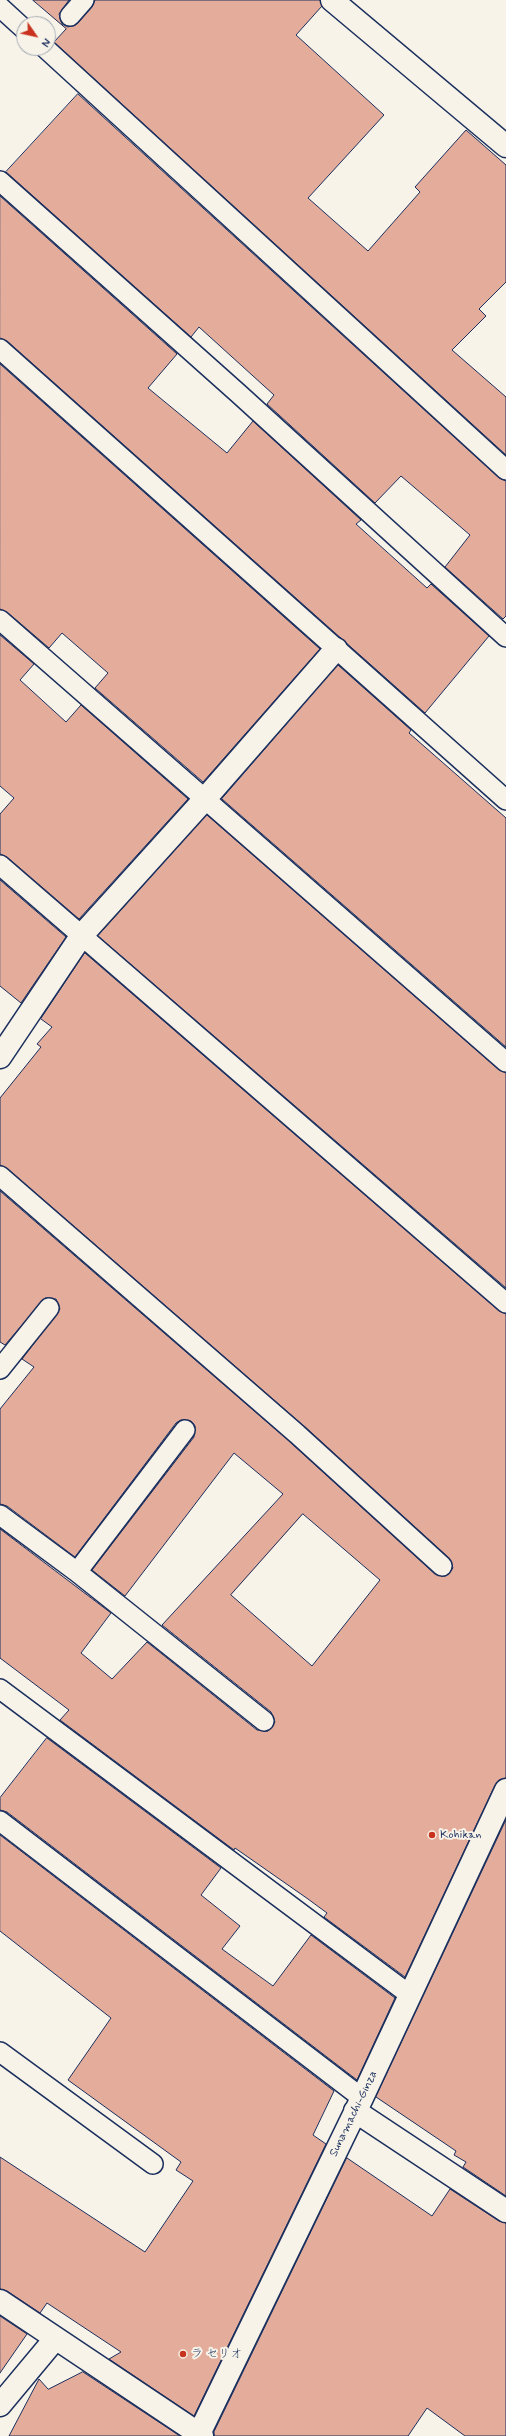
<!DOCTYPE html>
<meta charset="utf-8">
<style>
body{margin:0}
#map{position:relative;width:506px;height:2436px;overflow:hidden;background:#f7f3e8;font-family:Mynerve,sans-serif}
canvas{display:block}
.north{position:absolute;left:16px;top:16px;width:40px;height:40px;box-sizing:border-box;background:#f7f3e8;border:1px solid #9fa5b1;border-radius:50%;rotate:124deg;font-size:11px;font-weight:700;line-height:16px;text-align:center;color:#1b2f5e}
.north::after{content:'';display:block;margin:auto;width:14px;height:18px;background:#c8321e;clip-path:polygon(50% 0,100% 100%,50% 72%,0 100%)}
</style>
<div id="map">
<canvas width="506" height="2436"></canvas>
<div class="north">N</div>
</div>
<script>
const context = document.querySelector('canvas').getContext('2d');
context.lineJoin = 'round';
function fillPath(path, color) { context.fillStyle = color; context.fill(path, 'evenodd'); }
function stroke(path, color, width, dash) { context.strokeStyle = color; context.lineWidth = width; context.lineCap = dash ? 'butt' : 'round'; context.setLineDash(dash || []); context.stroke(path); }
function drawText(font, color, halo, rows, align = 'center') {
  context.font = font + ' Mynerve,"Klee One",sans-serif'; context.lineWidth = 4; context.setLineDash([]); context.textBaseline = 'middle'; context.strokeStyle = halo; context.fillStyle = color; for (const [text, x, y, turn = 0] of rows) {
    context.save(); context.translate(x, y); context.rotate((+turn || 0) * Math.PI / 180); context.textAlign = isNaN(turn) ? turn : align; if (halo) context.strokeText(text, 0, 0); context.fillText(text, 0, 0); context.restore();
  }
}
const building = new Path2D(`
 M33 0H69L59 14 62 24 68 27 78 23 92 7 95 0H320L322 6 296 35 384 115 308 198 368 251 420 192 415 187 466 130 506 165V282L479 309 486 316 452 350 506 397V455L54 42 66 29Z
 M78 94 499 478 506 481V616L503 619 445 567 470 535 401 476 375 503 267 404 274 395 199 327 191 337 6 172Z
 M0 196 177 354 148 388 227 453 253 421 361 520 356 524 427 588 431 584 489 636 425 713 7 341 0 338Z
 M0 364 320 649 203 782 95 688 108 673 62 633 49 648 7 612 0 609Z
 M0 635 34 664 20 680 66 722 81 705 188 799 79 919 7 857 0 854V814L14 798 0 786Z
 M338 665 411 730 409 733 506 818V1047L222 799Z
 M207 815 499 1070 506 1073V1288L98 936Z
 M0 880 66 937 21 1003 0 986Z
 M85 953 499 1311 506 1314V1778L499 1780 495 1785 405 1977 324 1917 327 1913 308 1899 235 1848 234 1850 60 1720 69 1710 0 1658V1529L111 1613 81 1653 112 1679 147 1642 257 1730 268 1731 275 1722 271 1712 162 1625 283 1494 234 1453 125 1596 92 1570 194 1437 195 1426 191 1421 181 1420 176 1423 75 1557 7 1506 0 1504V1409L34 1367 22 1359 60 1309 56 1299 45 1298 5 1345 0 1342V1191L290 1442 435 1574 446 1576 453 1568 449 1558 304 1426 7 1168 0 1165V1098L41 1047 37 1044 52 1027 41 1019ZM303 1514 380 1580 312 1666 231 1595Z
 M47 1738 221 1868 201 1895 240 1926 222 1949 273 1986 311 1935 395 1998 357 2080 7 1812 0 1810V1798Z
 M506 1820V2196L463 2167 466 2162 454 2155 456 2151 376 2097Z
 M0 1835 334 2091 313 2135 326 2144 194 2416 109 2359 121 2352 47 2303 40 2313 7 2291 0 2289V2157L145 2252 193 2181 176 2170 181 2162 68 2080 111 2018 0 1931Z
 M347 2158 432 2216 450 2189 499 2221 506 2223V2436H465L427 2408 408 2436H214V2432Z
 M0 2316 27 2334 0 2373Z
 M83 2372 180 2436H9L39 2379 48 2389Z`);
fillPath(building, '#e4ac9a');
stroke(building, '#1b2f5e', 1);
const lane = new Path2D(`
 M0 7 24 29
 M70 16 84 0
 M45 48 506 470
 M0 181 239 394 506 637
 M0 349 506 800
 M0 620 506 1062
 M0 865 506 1303
 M0 1176 297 1434 442 1566
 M0 1369 49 1308
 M0 1515 77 1572 264 1721
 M77 1572 185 1430
 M0 1689 410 1995
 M0 1821 362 2098
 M0 2052 153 2164`);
const street = new Path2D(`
 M332 0 506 146
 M0 1057 82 935 204 800 336 649
 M355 2111 506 2211
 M0 2301 202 2436
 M0 2405 55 2339
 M198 2436 362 2098 506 1790`);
stroke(lane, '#1b2f5e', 22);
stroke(street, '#1b2f5e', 25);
stroke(lane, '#f7f3e8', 19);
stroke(street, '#f7f3e8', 22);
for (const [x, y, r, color] of [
 [432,1835,4,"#c8321e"],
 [183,2354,4,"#c8321e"]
]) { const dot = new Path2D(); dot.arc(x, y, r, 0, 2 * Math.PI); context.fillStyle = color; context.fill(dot); stroke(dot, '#f7f3e8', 1.5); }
drawText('12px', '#1b2f5e', '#f7f3e8', [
 ["Kohikan",440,1835],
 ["ラ セリオ",191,2354]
], 'left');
drawText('12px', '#1b2f5e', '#f7f3e8', [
 ["Sunamachi-Ginza",354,2114,-64]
]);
</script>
